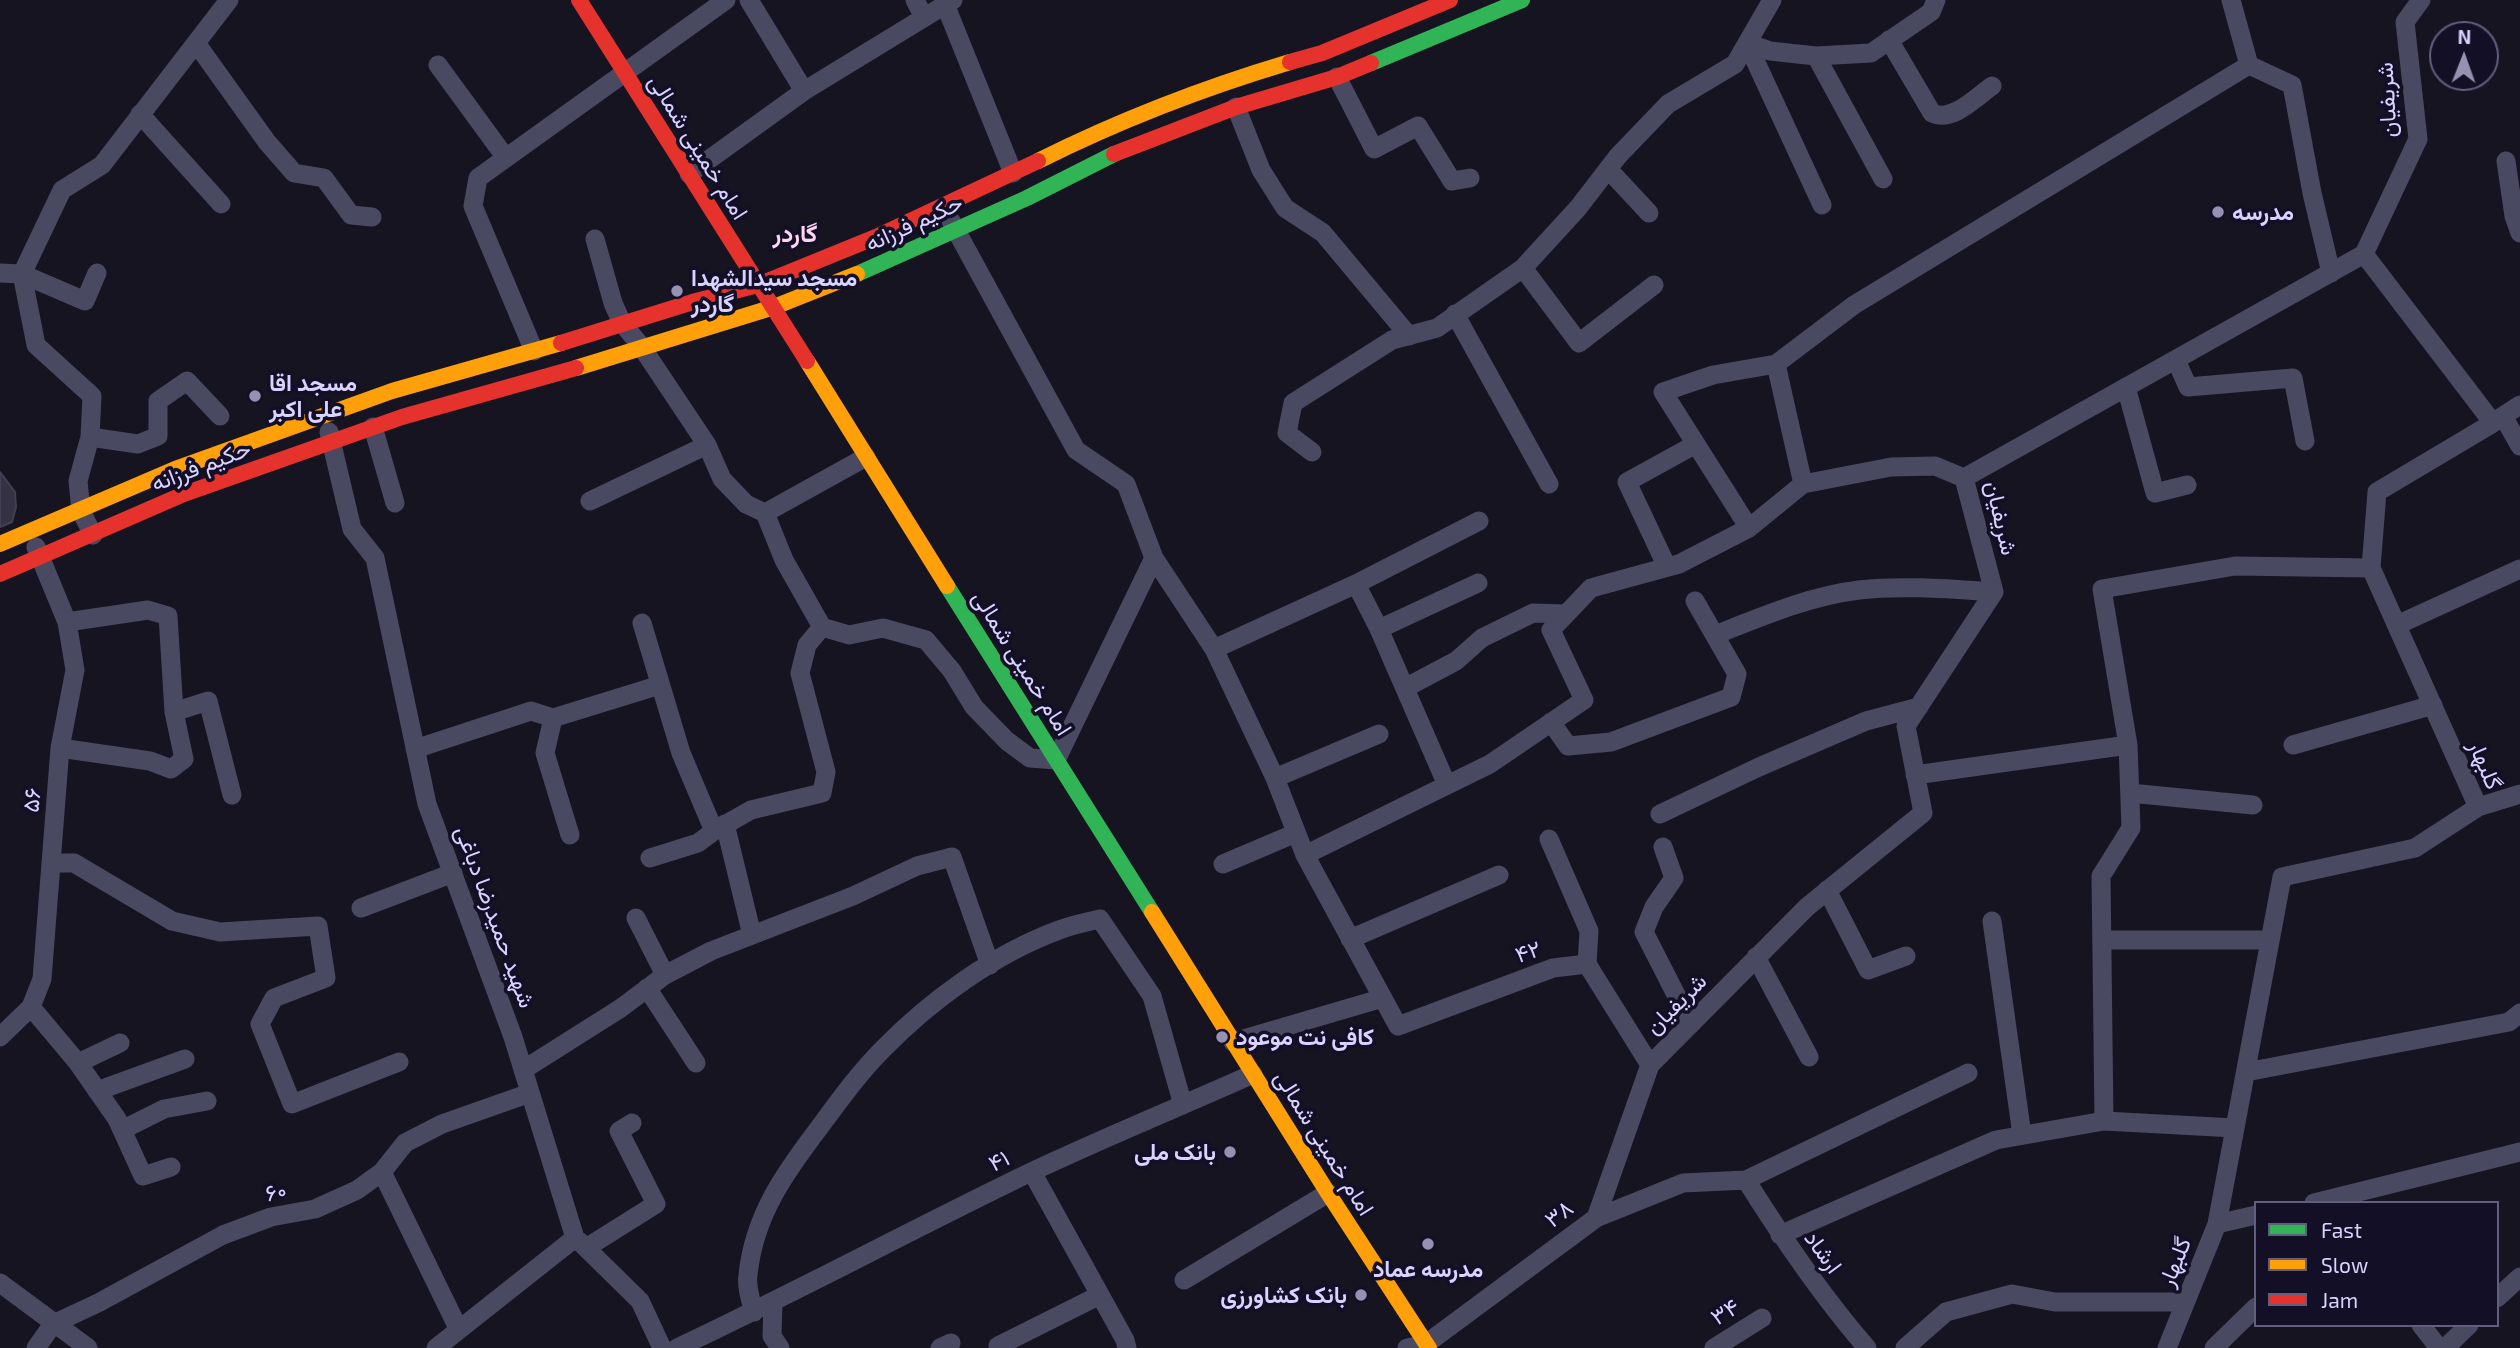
<!DOCTYPE html>
<meta charset="utf-8">
<style>
body{margin:0}
#map{position:relative;width:2520px;height:1348px;overflow:hidden;background:#161421;font-family:"Exo 2",sans-serif}
canvas{display:block}
.legend{position:absolute;left:2254px;top:1201px;width:245px;height:126px;box-sizing:border-box;background:#130f26;border:2px solid #625e7d;margin:0;padding:9px 12px;list-style:none;font-size:21px;color:#d9d4ff}
.legend li{display:flex;align-items:center;gap:14px;height:35px}
.legend b{width:35px;border:2px solid #625e7d}
.north{position:absolute;left:2429px;top:21px;width:70px;height:70px;box-sizing:border-box;background:#130f26;border:2px solid #625e7d;border-radius:50%;rotate:1deg;font-size:19px;font-weight:700;line-height:28px;text-align:center;color:#d9d4ff}
.north::after{content:'';display:block;margin:auto;width:24px;height:32px;background:#9591b1;clip-path:polygon(50% 0,100% 100%,50% 72%,0 100%)}
</style>
<div id="map">
<canvas width="2520" height="1348"></canvas>
<ul class="legend">
<li><b style="height:9px;background:#30b455"></b>Fast</li>
<li><b style="height:9px;background:#ff9f0a"></b>Slow</li>
<li><b style="height:9px;background:#e5322d"></b>Jam</li>
</ul>
<div class="north">N</div>
</div>
<script>
const context = document.querySelector('canvas').getContext('2d');
context.lineJoin = 'round';
function fillPath(path, color) { context.fillStyle = color; context.fill(path, 'evenodd'); }
function stroke(path, color, width, dash) { context.strokeStyle = color; context.lineWidth = width; context.lineCap = dash ? 'butt' : 'round'; context.setLineDash(dash || []); context.stroke(path); }
function drawText(font, color, halo, rows, align = 'center') {
  context.font = font + ' "Exo 2",Vazirmatn,sans-serif'; context.lineWidth = 7; context.setLineDash([]); context.textBaseline = 'middle'; context.strokeStyle = halo; context.fillStyle = color; for (const [text, x, y, turn = 0] of rows) {
    context.save(); context.translate(x, y); context.rotate((+turn || 0) * Math.PI / 180); context.textAlign = isNaN(turn) ? turn : align; if (halo) context.strokeText(text, 0, 0); context.fillText(text, 0, 0); context.restore();
  }
}
const building = new Path2D(`
 M0 472 15 492 16 507 12 522 0 527Z`);
fillPath(building, '#343243');
stroke(building, '#433f54', 2);
stroke(new Path2D(`
 M749 0 804 91
 M915 0 924 17
 M2231 0 2249 65 2292 85 2312 193 2331 273
 M945 4 1013 173
 M1889 40 1932 113C1952 123 1976 97 1992 86
 M196 43 267 142 294 173 324 178 351 215 372 217
 M1747 43 1770 51 1816 56 1871 53 1931 12 1936 0
 M1747 43 1822 205
 M1816 56 1883 179
 M438 65 506 158
 M1337 77 1374 149 1418 126 1452 181 1470 178
 M1236 107 1261 170 1285 208 1323 233 1409 336
 M140 114 221 204
 M2506 161 2514 216 2520 233
 M1608 169 1649 213
 M689 174 804 91 953 0
 M951 221 1076 450 1126 484 1154 558 1214 649 1275 778 1305 855 1398 1026 1553 968 1587 964 1650 1065
 M595 239 613 303 622 323 641 346 707 445 722 479 746 504 765 513 784 560 822 627 849 635 883 628 926 640 952 671 974 707 1007 741 1030 758 1056 760 1154 558
 M1523 268 1579 343 1654 285
 M0 273 22 274 62 190 102 165 229 0
 M22 274 36 345 92 396 90 437 78 481 81 511 93 535
 M22 274 85 301 97 273
 M1455 314 1549 484
 M534 351 473 206 478 178 726 0
 M2176 360 2188 387 2293 378 2305 441
 M2126 387 2155 493 2187 485
 M2503 416 2520 446
 M2494 422 2520 405
 M373 427 395 503
 M329 432 352 529 375 558 427 804 513 1037 575 1238 436 1348
 M90 437 138 444 158 436V401L187 381 220 416
 M1312 452 1287 433 1293 403 1392 340 1437 328 1523 268 1578 208 1618 156 1668 104 1735 64 1772 0
 M1803 484 1891 467 1935 466 1964 478
 M590 501 707 445
 M765 513 866 457
 M1749 528 1663 392 1713 375 1776 364
 M1667 567 1627 482 1696 444
 M1356 584 1379 629 1447 785
 M642 623 681 753 714 831
 M2397 625 2520 569
 M1379 629 1478 583
 M1715 635C1761 617 1809 596 1859 590 1903 585 1950 589 1994 592
 M1214 649 1356 584 1479 521
 M1405 688 1456 661 1482 638 1533 613 1566 614
 M174 712 208 701 232 795
 M553 718 545 753 570 835
 M1551 722 1568 746 1611 742 1731 697 1737 674 1695 601
 M2293 745 2433 705
 M60 748 150 761 171 769 184 759 174 712 168 616 148 610 67 622
 M415 749 531 711 553 718 660 685
 M1915 775 2128 745
 M1275 778 1379 734
 M2130 793 2253 805
 M2478 807 2520 794
 M1660 814 1759 767 1866 721 1919 707
 M725 824 752 935
 M1549 839 1589 931 1587 964
 M1663 847 1674 878 1654 907 1644 932 1691 1024
 M1305 855 1490 764 1584 700 1551 630 1591 588 1679 564 1749 528 1803 484 1776 364 1854 305 2249 65
 M650 858 698 843 714 831 751 810 822 793 826 772 800 673 807 645 822 627
 M51 863H74L172 921 220 932 318 926 326 978 274 998 260 1024 292 1104 399 1062
 M1223 864 1296 833
 M1827 890 1868 970 1906 956
 M361 908 453 873
 M636 918 665 975
 M1992 921 2022 1135
 M1350 939 1499 875
 M2102 940H2270
 M1756 957 1809 1057
 M647 988 696 1063
 M31 1007 78 1063 117 1119 143 1176 171 1167
 M0 1037 31 1007 42 979 60 748 75 670 67 622 36 547
 M1233 1042 1383 998
 M78 1063 120 1043
 M523 1070 621 1008 665 975 711 951 853 896 917 866 952 857 990 965
 M2246 1072 2509 1022 2520 1013
 M97 1091 185 1059
 M2104 1121 2235 1128
 M122 1130 164 1109 207 1101
 M382 1172 459 1330
 M1032 1172 1125 1340 1127 1348
 M1746 1180C1783 1239 1821 1295 1867 1348
 M2314 1203 2520 1152
 M1596 1218 1650 1065 1807 907 1923 813 1906 726 1994 592 1964 478 2364 254 2418 139 2405 22 2421 0
 M2217 1224 2256 1215
 M1780 1235 1996 1140 2104 1121 2101 876 2131 828 2128 745 2102 589 2235 566 2371 568
 M579 1241 640 1301 662 1348
 M586 1248 656 1204 619 1131 632 1123
 M1184 1280 1328 1193
 M0 1283 88 1348
 M2497 1298 2520 1277
 M773 1303 772 1336 780 1348
 M754 1312C751 1301 746 1287 748 1275 754 1216 784 1174 819 1128 839 1101 859 1073 883 1049 931 1000 994 954 1059 930 1072 925 1086 922 1100 919L1152 996 1183 1105
 M2421 1325 2439 1348
 M998 1346 1100 1295
 M36 1348 53 1324 98 1303 223 1235 271 1217 315 1209 357 1190 382 1172 405 1143 442 1124 530 1093
 M677 1348C796 1292 911 1230 1029 1173 1103 1138 1179 1107 1253 1074
 M940 1348 951 1343
 M1407 1348 1426 1344 1596 1218 1683 1183 1746 1180 1968 1073
 M1714 1348 1762 1318
 M1905 1348 1946 1312 2012 1294 2055 1302H2185
 M2167 1348 2217 1224 2282 877 2415 848 2478 807 2371 568 2377 492 2493 423 2364 254
 M2214 1348 2256 1307
 M2445 1348 2469 1325`), '#4a4962', 19);
stroke(new Path2D(`
 M1371 63 1522 0
 M857 274 1027 198 1114 154
 M947 586 1152 912`), '#30b455', 16);
stroke(new Path2D(`
 M1038 161C1120 120 1203 88 1290 62
 M807 361 947 586
 M576 368 774 307 857 274
 M0 544 175 469 392 391 561 343
 M1152 912 1328 1193 1429 1348`), '#ff9f0a', 16);
stroke(new Path2D(`
 M579 0 807 361
 M1290 62 1322 53 1450 0
 M1114 154 1236 107 1337 77 1371 63
 M561 343 696 301 758 285 876 237 1038 161
 M0 574 184 494 402 417 576 368`), '#e5322d', 16);
for (const [x, y, r, color] of [
 [2218,212,7,"#9591b1"],
 [677,291,7,"#9591b1"],
 [255,396,7,"#9591b1"],
 [1222,1037,7,"#9591b1"],
 [1230,1152,7,"#9591b1"],
 [1428,1244,7,"#9591b1"],
 [1361,1295,7,"#9591b1"]
]) { const dot = new Path2D(); dot.arc(x, y, r, 0, 2 * Math.PI); context.fillStyle = color; context.fill(dot); stroke(dot, '#130f26', 2.5); }
drawText('23px', '#d9d4ff', '#130f26', [
 ["شریفیان",2387,100,-93],
 ["امام خمینی شمالی",698,147,58],
 ["حکیم فرزانه",914,223,-25],
 ["حکیم فرزانه",201,466,-21],
 ["شریفیان",2001,518,77],
 ["امام خمینی شمالی",1022,663,58],
 ["گلبهار",2485,765,67],
 ["۵۶",32,800,-85],
 ["شهید حمیدرضا دباغی",495,917,70],
 ["۴۲",1528,952,-19],
 ["شریفیان",1676,1004,-45],
 ["امام خمینی شمالی",1324,1143,58],
 ["۴۱",999,1161,-26],
 ["۶۰",276,1192,-13],
 ["۳۸",1559,1214,-37],
 ["ارشاد",1823,1252,54],
 ["گلبهار",2175,1262,-68],
 ["۳۴",1725,1312,-32]
]);
drawText('bold 23px', '#d9d4ff', '#130f26', [
 ["مدرسه",2232,212],
 ["مسجد سیدالشهدا",691,278],
 ["گاردر",691,304],
 ["مسجد اقا",269,383],
 ["علی اکبر",269,409],
 ["کافی نت موعود",1236,1037],
 ["بانک ملی",1216,1152,"right"],
 ["مدرسه عماد",1428,1269,"center"],
 ["بانک کشاورزی",1347,1295,"right"]
], 'left');
drawText('bold 24px', '#ffd6f0', '#130f26', [
 ["گاردر",795,234]
]);
</script>
